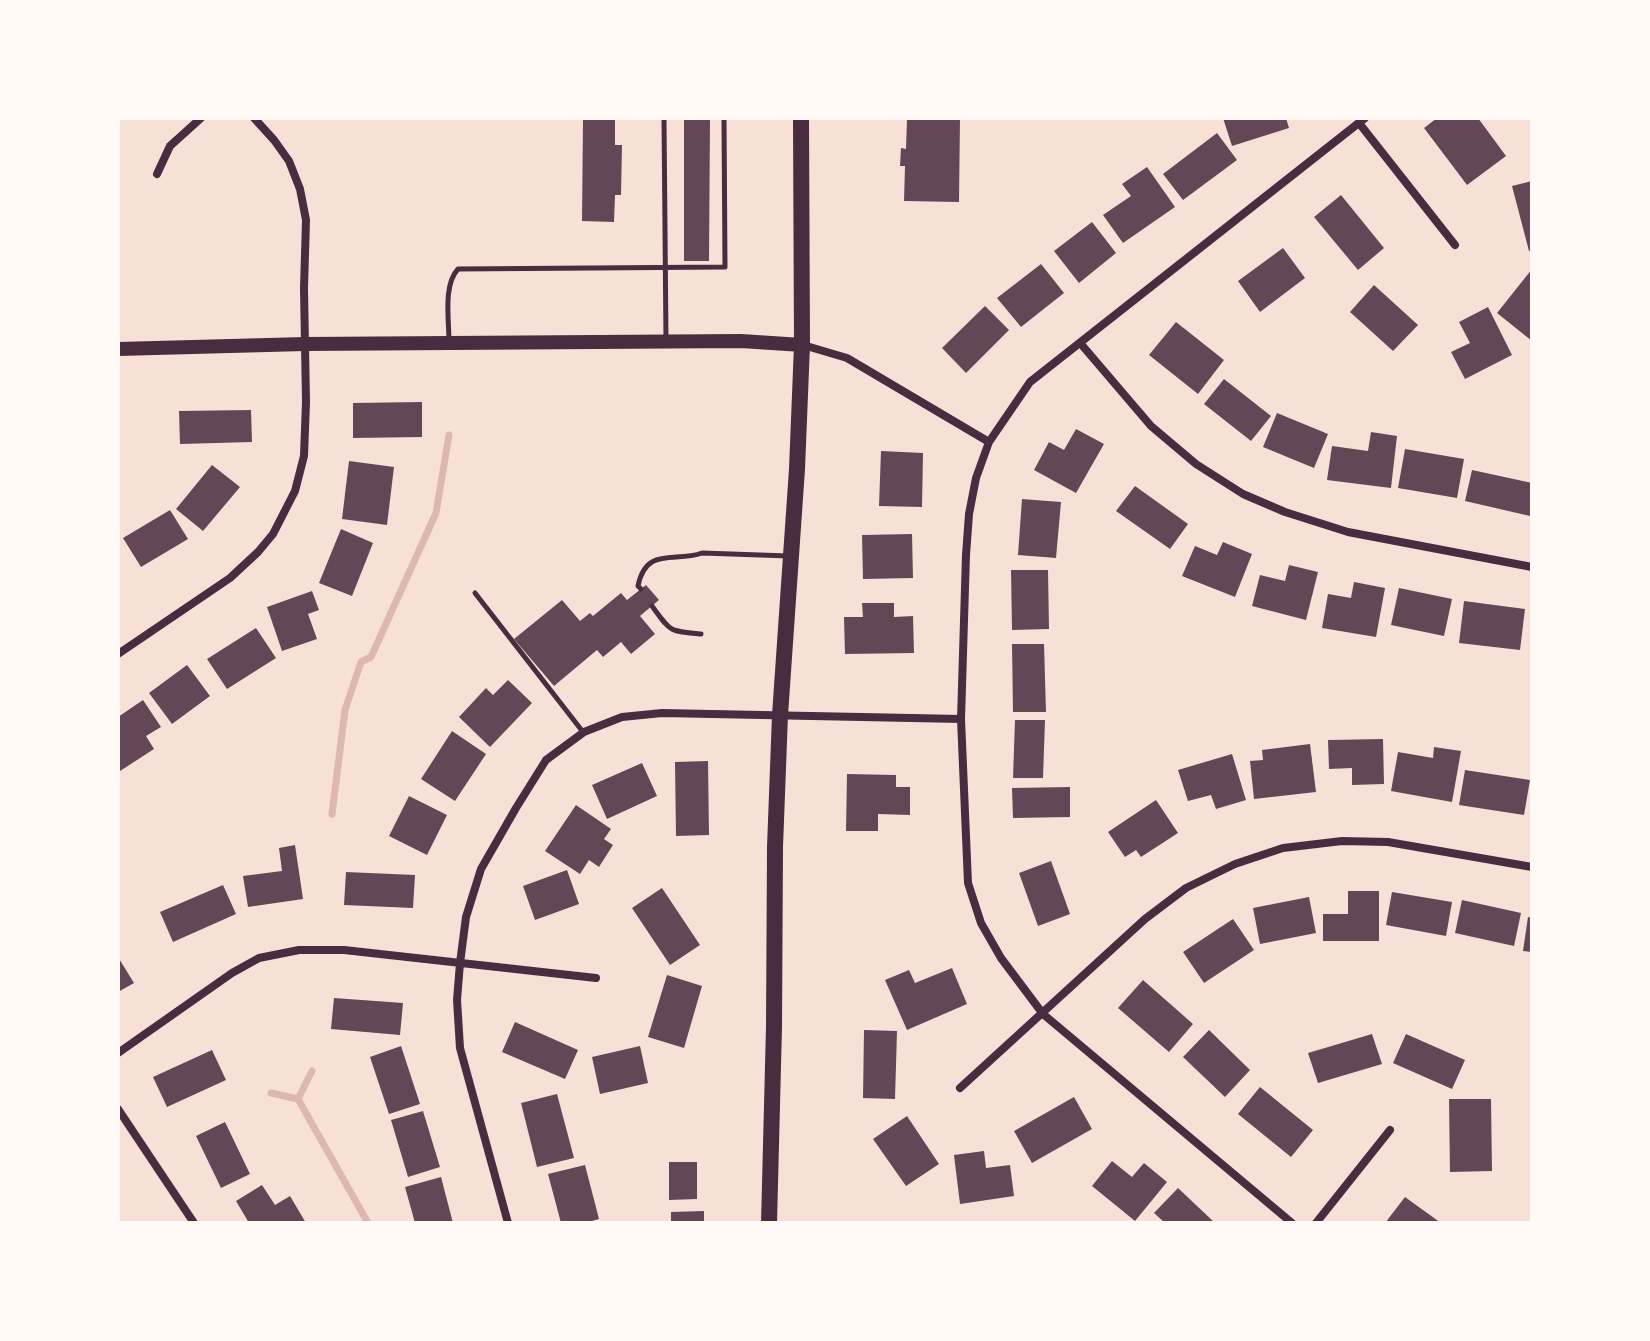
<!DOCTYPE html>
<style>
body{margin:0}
#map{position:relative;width:1650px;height:1341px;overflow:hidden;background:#f7e1d7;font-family:Rubik,sans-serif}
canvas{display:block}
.frame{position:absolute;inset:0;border:120px solid #fffaf5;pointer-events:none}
</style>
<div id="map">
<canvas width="1650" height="1341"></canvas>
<div class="frame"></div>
</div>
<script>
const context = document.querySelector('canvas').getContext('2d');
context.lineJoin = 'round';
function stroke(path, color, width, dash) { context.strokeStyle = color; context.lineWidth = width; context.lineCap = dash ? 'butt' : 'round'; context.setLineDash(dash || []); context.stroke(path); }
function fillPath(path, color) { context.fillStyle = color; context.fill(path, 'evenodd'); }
stroke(new Path2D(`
 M332 814 345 710 361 662 371 657 436 513 449 435
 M271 1093 298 1099 368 1223
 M298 1099 312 1071`), '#dcb8b0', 7);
fillPath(new Path2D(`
 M684 118H710L709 261H684Z
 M907 118H960L959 202 904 201 905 166H900L901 148 906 149Z
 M1223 118H1286L1289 128 1232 146Z
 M1437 118H1478L1506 156 1467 185 1424 128Z
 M583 119 615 120V145H622L621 195H615L614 222 582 221Z
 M1217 133 1237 160 1183 200 1163 174Z
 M1147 167 1175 207 1123 243 1103 215 1131 196 1122 184Z
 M1532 181V250L1529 251 1512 186Z
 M1341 195 1384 248 1358 270 1314 217Z
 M1092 222 1116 253 1079 283 1054 251Z
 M1283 248 1305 278 1260 312 1238 281Z
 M1041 264 1064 293 1021 327 997 298Z
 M1532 269V341L1497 313Z
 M1374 285 1418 325 1393 351 1350 312Z
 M985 306 1009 330 966 373 942 348Z
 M1488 307 1512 355 1465 379 1451 352 1470 343 1459 322Z
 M1176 322 1224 360 1198 394 1149 355Z
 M1224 379 1271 416 1251 441 1204 404Z
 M422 402V437L353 438V403Z
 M251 410 252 442 180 444 179 411Z
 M1277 413 1328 434 1314 468 1263 447Z
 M1076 429 1104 444 1076 493 1034 470 1049 442 1064 450Z
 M1371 432 1397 436 1391 488 1327 480 1332 446 1368 451Z
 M1405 449 1464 459 1457 498 1398 488Z
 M881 451 923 453 922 507 879 506Z
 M349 461 394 467 387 525 342 519Z
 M212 465 240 487 203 531 176 509Z
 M1472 470 1532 483 1530 516 1465 501Z
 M1135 486 1188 524 1170 549 1116 511Z
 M1022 499 1061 502 1056 558 1018 555Z
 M170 510 188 539 141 567 123 538Z
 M341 529 373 543 352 596 319 583Z
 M912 534 913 578 863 579 862 535Z
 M1223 542 1252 554 1235 597 1182 576 1195 546 1217 555Z
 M1289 565 1318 572 1306 620 1252 606 1260 575 1285 581Z
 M1011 570H1048L1049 629 1012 630Z
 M1354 582 1385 588 1376 637 1322 628 1328 594 1351 598Z
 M646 585 659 600 640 616 655 634 631 654 621 642 603 657 597 650 554 686 514 639 562 600 580 621 590 613 593 616 621 593 627 600Z
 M1399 588 1452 599 1444 636 1391 625Z
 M312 591 319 610 308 614 317 639 282 651 267 607Z
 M1464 601 1525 609 1520 650 1459 643Z
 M862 603H894V617L913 616 914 653 845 654 844 617H863Z
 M256 628 276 658 227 689 207 659Z
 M1012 644H1044L1046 712H1013Z
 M187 665 210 696 172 724 149 693Z
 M508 680 532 703 490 747 459 717 486 688 493 695Z
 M143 700 161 727 146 736 154 749 120 771 118 767V717Z
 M1015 720H1045L1043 778H1013Z
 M452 731 486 754 455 801 421 779Z
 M1383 739 1384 784 1352 785V768L1329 769 1328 740Z
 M1310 744 1316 792 1254 799 1250 761 1263 760 1262 750Z
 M1434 747 1461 751 1452 802 1391 791 1398 752 1433 758Z
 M1232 754 1246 800 1216 809 1211 795 1188 801 1178 770Z
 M708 761 709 835 676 836 675 762Z
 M642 763 657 796 607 819 592 785Z
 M1465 770 1530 780 1524 815 1459 805Z
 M847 774 896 775V787H910V815L878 814V831H846Z
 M1070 787V817L1013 818 1012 788Z
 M409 796 447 815 427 855 389 836Z
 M1156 800 1178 833 1141 857 1136 850 1125 857 1108 832Z
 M576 805 611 829 604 839 613 845 599 867 589 860 580 874 545 851Z
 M295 845 303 899 248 907 243 876 282 871 279 848Z
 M1051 861 1070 914 1038 926 1019 873Z
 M567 870 579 904 535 920 523 886Z
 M346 872 415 875 413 908 344 905Z
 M223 885 236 914 173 942 160 912Z
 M662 888 700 945 670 965 632 908Z
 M1348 891H1379V941H1323V914H1348Z
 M1392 892 1452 902 1446 936 1386 925Z
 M1309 897 1316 933 1260 944 1253 908Z
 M1462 900 1521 913 1514 946 1455 933Z
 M1528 917 1532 918V952L1523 951Z
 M1233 919 1254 950 1204 983 1183 952Z
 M118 957 134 983 118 992Z
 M952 968 967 1004 907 1030 885 980 909 970 915 983Z
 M667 975 702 986 684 1048 648 1037Z
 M1143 980 1193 1024 1169 1052 1118 1008Z
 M334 998 403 1003 400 1035 331 1029Z
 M515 1022 578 1050 565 1079 502 1052Z
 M864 1030 897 1031 895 1099 863 1098Z
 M1209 1030 1250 1070 1225 1097 1183 1057Z
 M1372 1034 1382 1064 1318 1083 1308 1053Z
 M1406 1034 1465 1060 1452 1089 1393 1063Z
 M401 1046 420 1104 389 1114 370 1057Z
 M640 1046 648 1083 600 1094 592 1057Z
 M212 1050 226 1080 167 1107 153 1077Z
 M1260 1087 1313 1130 1291 1157 1238 1114Z
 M557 1094 574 1158 537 1167 521 1103Z
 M1074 1097 1092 1129 1032 1163 1014 1131Z
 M1449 1099H1491L1492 1171 1450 1172Z
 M423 1111 440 1167 408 1177 391 1120Z
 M907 1116 939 1164 906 1186 873 1139Z
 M225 1122 250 1174 221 1188 196 1136Z
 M984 1151 986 1168 1010 1165 1014 1196 960 1204 954 1155Z
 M1112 1161 1132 1177 1144 1163 1167 1182 1135 1221 1092 1186Z
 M669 1162H697V1199L669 1200Z
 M585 1165 599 1219 585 1223H561L548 1174Z
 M441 1177 453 1223H415L405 1187Z
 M262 1185 275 1205 290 1196 306 1223H249L236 1201Z
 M1178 1188 1215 1223H1165L1154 1213Z
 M1405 1197 1441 1223H1385Z
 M704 1211V1223H671V1212Z`), '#644757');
stroke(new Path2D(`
 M664 118 666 341
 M449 342C449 320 443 285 458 269L725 267 724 118
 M641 589 638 586C646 546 675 563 702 553L789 556
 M475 593 583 732
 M652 606C671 632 668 631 701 634`), '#4a2c40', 5);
stroke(new Path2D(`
 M1359 123 1455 245
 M157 174 170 146 201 118
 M1081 344 1151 426 1196 464 1243 494 1285 512 1348 532 1532 567
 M803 345 847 358 989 442
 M118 654 230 578 258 552 273 534 295 491 304 456 306 402 304 288 306 220 300 189 289 161 274 140 254 118
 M118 1053 232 973 259 958 299 950H344L596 978
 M960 1088 1145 919 1186 888 1235 864 1283 848 1342 841 1388 842 1532 867
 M118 1109 194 1223
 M508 1223 460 1048 457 1000 460 963 466 917 481 869 516 808 546 760 584 732 622 717 662 713 961 719
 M1292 1223 1043 1014 1001 958 981 923 968 883 961 719 966 555 969 514 976 478 989 442 1030 382 1365 118
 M1316 1223 1390 1130`), '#4a2c40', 8);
stroke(new Path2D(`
 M118 349 305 344 741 341 802 345`), '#4a2c40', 14);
stroke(new Path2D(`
 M769 1223 774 1027 775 847 780 715 797 469 802 345 801 118`), '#4a2c40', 16);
</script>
